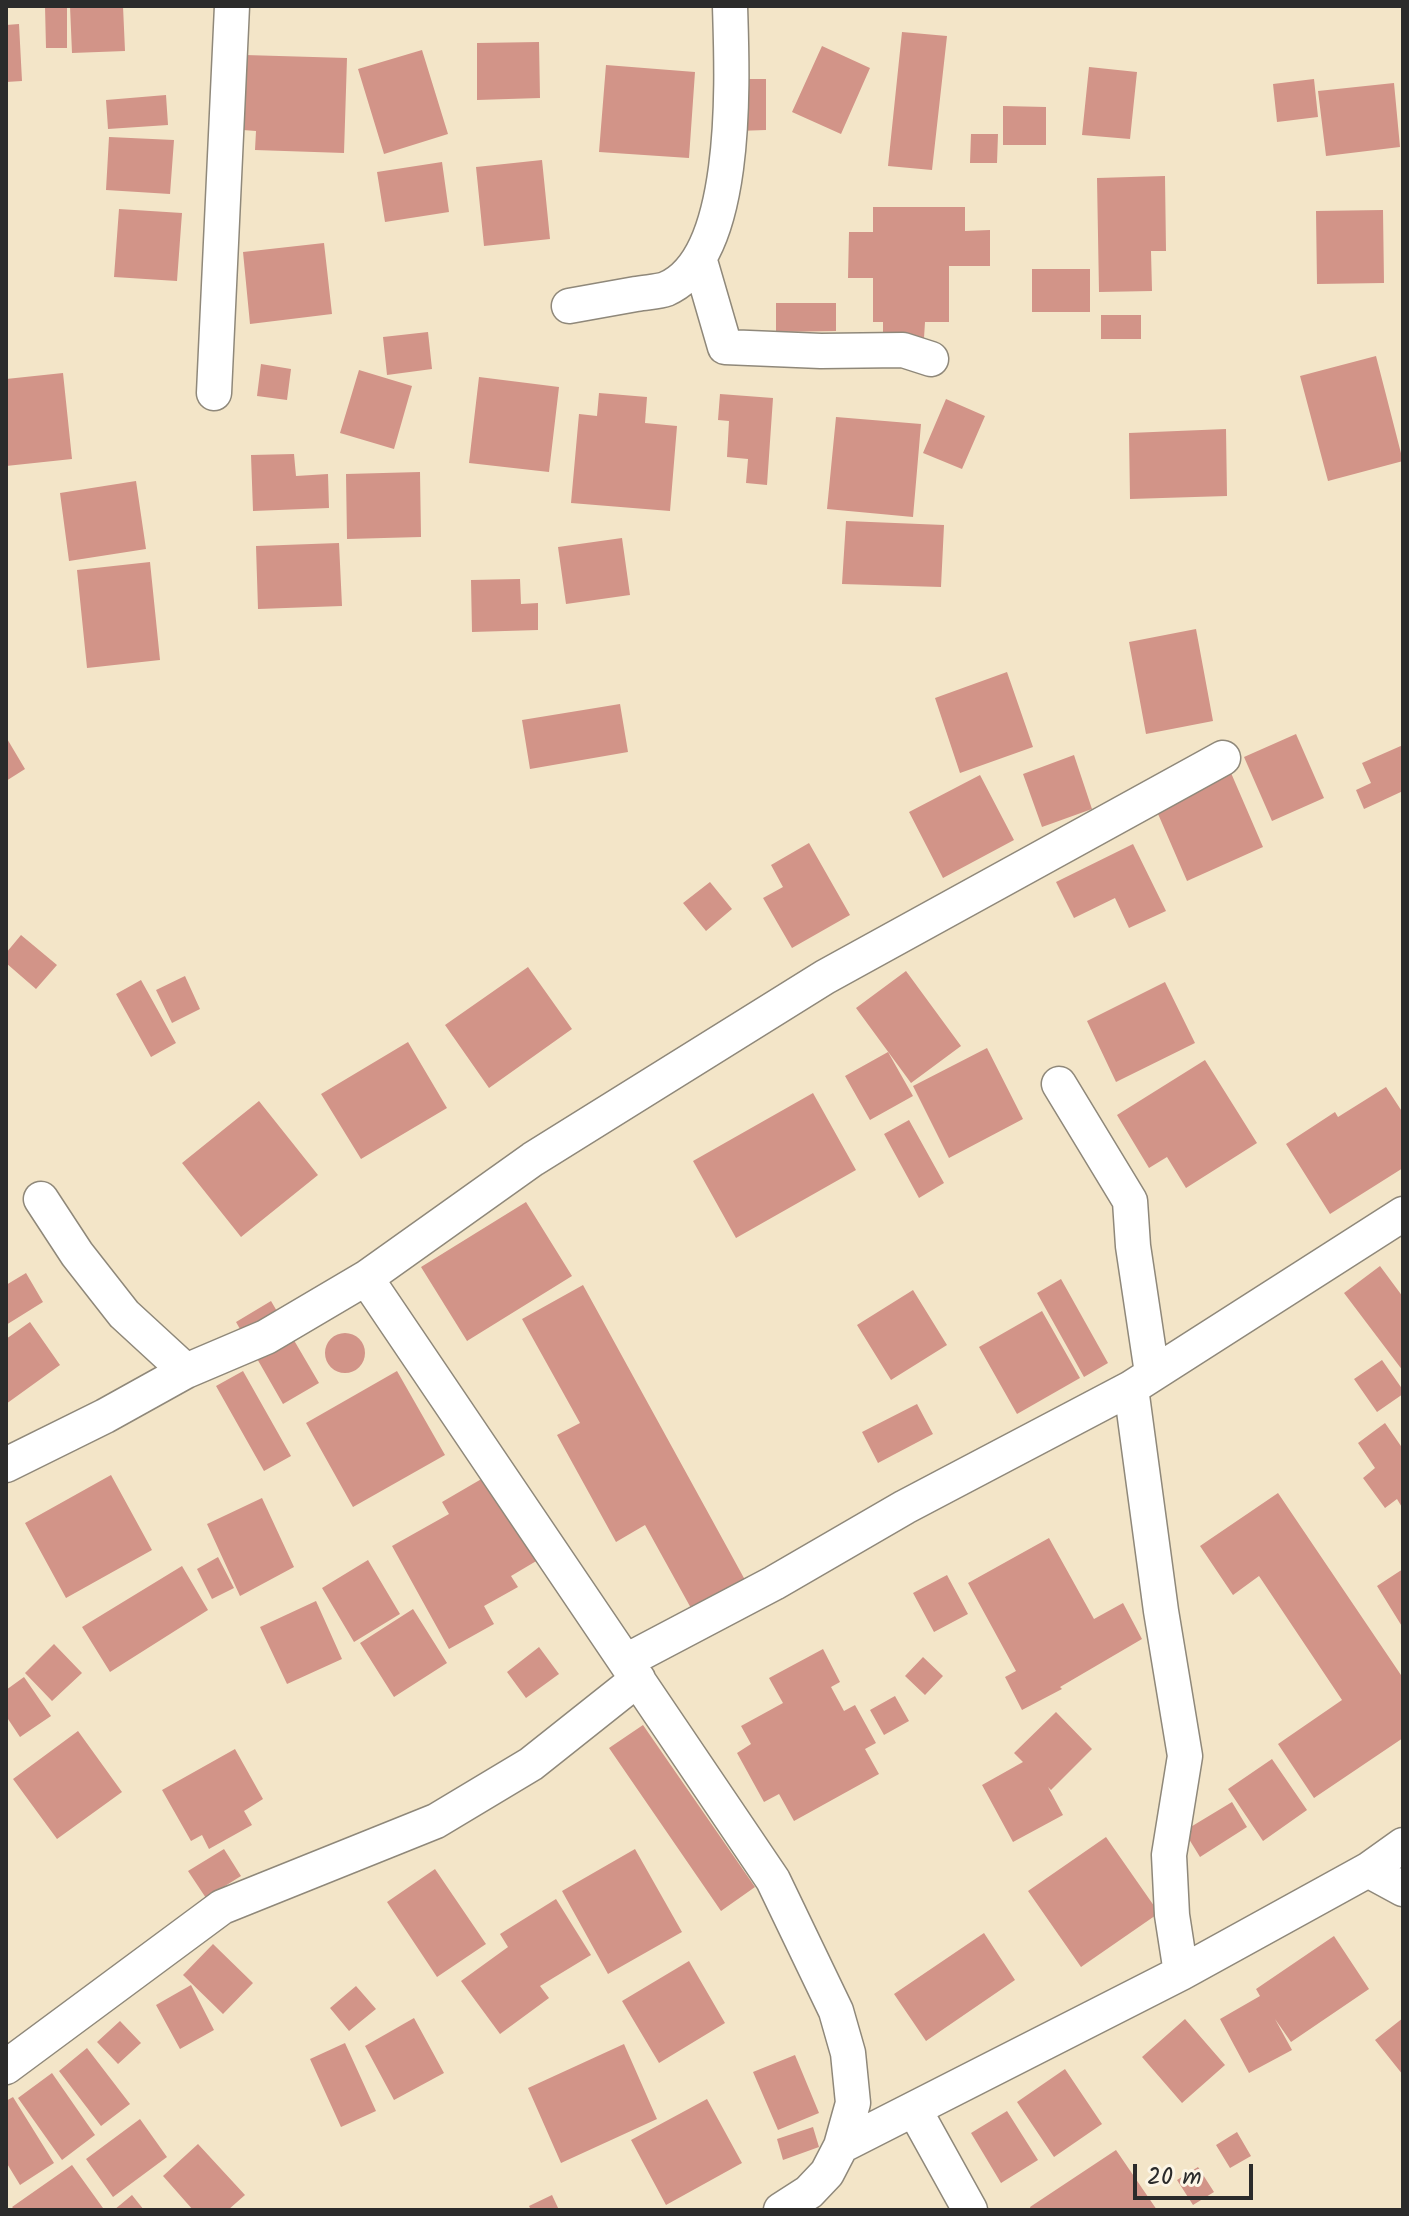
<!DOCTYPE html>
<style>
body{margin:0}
#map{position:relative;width:1409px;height:2216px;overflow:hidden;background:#f3e5c8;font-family:Kalam,sans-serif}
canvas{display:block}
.frame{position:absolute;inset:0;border:8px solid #2b2b2b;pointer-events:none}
.scale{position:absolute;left:1133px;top:2164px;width:120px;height:36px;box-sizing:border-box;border:4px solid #2b2b2b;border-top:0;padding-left:10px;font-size:24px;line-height:28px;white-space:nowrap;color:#2b2b2b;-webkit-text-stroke:6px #fcf5e5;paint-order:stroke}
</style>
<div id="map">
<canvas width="1409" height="2216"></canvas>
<div class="frame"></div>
<div class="scale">20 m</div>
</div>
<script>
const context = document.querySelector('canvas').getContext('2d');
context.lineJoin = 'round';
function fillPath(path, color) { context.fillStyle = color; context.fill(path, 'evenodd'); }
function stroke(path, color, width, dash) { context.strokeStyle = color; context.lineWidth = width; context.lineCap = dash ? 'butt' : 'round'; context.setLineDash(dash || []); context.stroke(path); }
fillPath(new Path2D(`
 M45 6H67V48H46Z
 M70 6H123L125 51 72 53Z
 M19 24 22 81 6 82V25Z
 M902 32 947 36 932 170 888 166Z
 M539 42 540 98 477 100V43Z
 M822 46 870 68 841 134 792 112Z
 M422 50 448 134 384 154 358 69Z
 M245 55 347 58 344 153 255 150 256 131 243 130Z
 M606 65 695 72 689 158 599 152Z
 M1089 67 1137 72 1130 139 1082 135Z
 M737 79H766V130L737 131Z
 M1314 79 1318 117 1277 122 1273 84Z
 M1394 83 1400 147 1326 156 1318 91Z
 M166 95 168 125 108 129 106 100Z
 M1003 106 1046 107V145H1003Z
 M971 134H998L997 163H970Z
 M109 137 174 140 170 194 106 190Z
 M542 160 550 239 484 246 476 167Z
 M442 162 449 212 385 222 377 172Z
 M1165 176 1166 251H1151L1152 291 1099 292 1097 178Z
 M873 207H965V231L990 230V266H949V322H925L924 338H883V322H873V278H848L849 232H873Z
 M119 209 182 213 177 281 114 277Z
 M1383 210 1384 283 1317 284 1316 211Z
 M324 243 332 314 250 324 243 252Z
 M1032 269H1090V312H1032Z
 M776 303H836V331L776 332Z
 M1101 315H1141V339H1101Z
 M428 332 432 369 387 375 383 337Z
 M1376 356 1403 461 1328 481 1300 376Z
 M261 364 291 369 287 400 257 396Z
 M359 370 412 386 394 449 340 433Z
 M63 373 72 459 6 466V379Z
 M479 377 559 387 549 472 469 463Z
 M599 393 647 397 645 423 677 426 670 511 571 503 579 414 597 416Z
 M720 394 773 398 767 485 746 483 748 459 727 457 729 421 718 420Z
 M946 399 985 416 962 469 923 453Z
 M836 417 921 424 913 517 827 509Z
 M1226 429 1227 496 1130 499 1129 433Z
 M294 454 296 476 328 474 329 508 253 511 251 455Z
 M420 472 421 537 347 539 346 474Z
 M136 481 146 549 69 561 60 493Z
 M846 521 944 525 941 587 842 584Z
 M622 538 630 595 566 604 558 547Z
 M339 543 342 606 258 609 256 546Z
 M150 562 160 660 87 668 77 570Z
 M520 579 521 604 538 603V630L472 632 471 580Z
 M1196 629 1213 721 1146 734 1129 642Z
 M1007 672 1033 747 960 773 935 698Z
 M620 704 628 752 530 769 522 720Z
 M1296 734 1324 798 1272 821 1244 757Z
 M6 737 25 769 6 781Z
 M1403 745V791L1364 809 1356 790 1371 783 1362 763Z
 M1074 755 1092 809 1042 827 1023 774Z
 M1228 766 1263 847 1187 881 1152 800Z
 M980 775 1014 840 943 878 909 812Z
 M809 843 850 915 792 948 763 898 783 887 771 865Z
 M1133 844 1166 911 1129 928 1115 898 1074 918 1056 882Z
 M710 882 732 909 706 931 683 903Z
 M21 935 57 965 36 989 6 963V953Z
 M528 967 572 1029 489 1088 445 1025Z
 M906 971 961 1046 911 1083 856 1008Z
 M185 976 200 1009 172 1023 156 990Z
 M141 980 176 1043 151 1057 116 994Z
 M1165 982 1195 1043 1116 1082 1087 1021Z
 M408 1042 447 1108 361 1159 321 1094Z
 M987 1048 1023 1119 949 1158 913 1086Z
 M888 1052 913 1096 870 1120 845 1076Z
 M1205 1060 1257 1143 1186 1188 1167 1157 1149 1168 1117 1115Z
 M1386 1087 1403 1113V1168L1330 1214 1286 1144 1335 1112 1338 1117Z
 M813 1093 856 1170 736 1238 693 1161Z
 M259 1101 318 1175 241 1237 182 1163Z
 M909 1120 944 1183 919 1198 884 1134Z
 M526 1202 572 1276 467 1341 421 1267Z
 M1380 1266 1403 1297V1371L1344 1293Z
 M26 1273 43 1302 6 1325V1285Z
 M1061 1279 1108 1363 1084 1377 1037 1293Z
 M583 1285 750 1589 697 1619 645 1525 616 1542 557 1435 580 1423 522 1319Z
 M913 1290 947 1345 891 1380 857 1325Z
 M271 1301 319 1383 283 1404 236 1322Z
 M1042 1311 1080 1378 1017 1414 979 1347Z
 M30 1322 60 1365 6 1404V1339Z
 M325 1353a20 20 0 1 1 40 0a20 20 0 1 1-40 0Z
 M1382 1360 1403 1390V1394L1377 1412 1354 1379Z
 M243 1371 291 1456 264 1471 216 1386Z
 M397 1371 445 1455 353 1507 306 1423Z
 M917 1404 933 1434 878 1463 862 1432Z
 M1385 1423 1403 1449V1509L1397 1499 1385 1508 1363 1478 1375 1468 1358 1443Z
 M490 1474 538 1560 511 1576 518 1587 484 1606 494 1624 449 1649 392 1546 449 1514 442 1502Z
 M111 1475 152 1550 66 1598 25 1523Z
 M1278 1493 1403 1678V1738L1314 1798 1278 1744 1342 1700 1259 1576 1233 1595 1200 1546Z
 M262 1498 294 1567 240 1596 207 1524Z
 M1049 1538 1094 1619 1123 1603 1142 1639 1060 1687 1062 1689 1022 1710 1005 1677 1016 1671 968 1583Z
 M218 1557 234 1588 212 1599 197 1569Z
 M368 1560 400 1614 354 1642 322 1588Z
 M182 1566 208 1610 110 1672 82 1627Z
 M1403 1569V1628L1377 1586Z
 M947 1575 968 1614 934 1632 913 1593Z
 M316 1601 342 1659 287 1684 260 1627Z
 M413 1609 447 1663 394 1697 360 1643Z
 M54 1644 82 1673 52 1701 25 1673Z
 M539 1647 559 1674 526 1698 507 1672Z
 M823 1649 840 1682 831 1687 844 1711 855 1705 876 1743 865 1749 879 1774 794 1821 779 1794 764 1802 737 1753 751 1744 741 1726 783 1703 769 1678Z
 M923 1657 943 1676 925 1695 905 1676Z
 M24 1677 51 1716 20 1737 6 1716V1690Z
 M895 1696 909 1721 884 1735 870 1710Z
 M1056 1712 1092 1749 1051 1790 1048 1787 1063 1815 1013 1842 982 1785 1023 1762 1014 1753Z
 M643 1725 755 1887 721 1911 609 1748Z
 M78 1731 122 1792 57 1839 13 1779Z
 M235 1749 263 1799 244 1811 252 1825 209 1849 202 1835 191 1841 162 1790Z
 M1272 1759 1307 1810 1263 1841 1228 1789Z
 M1232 1802 1247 1827 1200 1857 1184 1831Z
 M1106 1837 1159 1913 1081 1967 1028 1891Z
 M224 1849 241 1876 206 1898 188 1871Z
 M635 1849 682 1932 608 1974 562 1891Z
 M435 1869 486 1944 437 1977 387 1902Z
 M556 1899 591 1955 540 1986 549 1998 500 2034 461 1981 508 1947 500 1934Z
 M984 1933 1015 1980 926 2041 894 1994Z
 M1334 1936 1369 1989 1291 2042 1275 2019 1292 2050 1249 2073 1220 2019 1260 1996 1256 1989Z
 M213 1944 253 1983 223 2014 183 1975Z
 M689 1961 725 2023 659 2063 622 2001Z
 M191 1985 214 2030 180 2049 156 2005Z
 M356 1986 376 2009 349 2031 330 2008Z
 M414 2018 444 2073 394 2100 365 2046Z
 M1403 2018V2075L1375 2040Z
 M1185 2019 1225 2065 1182 2103 1142 2057Z
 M120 2021 141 2043 118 2064 97 2042Z
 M345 2043 376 2111 341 2127 310 2059Z
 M624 2044 657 2119 561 2163 528 2088Z
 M87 2048 130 2104 101 2126 59 2071Z
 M795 2055 819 2113 778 2130 753 2072Z
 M1065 2069 1102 2124 1054 2157 1017 2102Z
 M52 2073 95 2135 62 2160 18 2098Z
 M13 2097 54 2163 20 2185 6 2162V2101Z
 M707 2099 742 2163 666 2205 631 2140Z
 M1007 2111 1038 2160 1001 2183 971 2133Z
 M140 2119 167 2157 113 2197 86 2159Z
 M813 2127 819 2147 783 2160 777 2139Z
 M1237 2132 1251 2156 1230 2168 1216 2145Z
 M198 2144 245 2195 228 2210H193L163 2176Z
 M1116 2150 1157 2210H1031L1030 2207Z
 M72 2165 103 2208 99 2210H15L12 2207Z
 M1198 2167 1214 2192 1193 2205 1177 2180Z
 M132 2195 144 2210H114Z
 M552 2195 559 2210H531L529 2206Z`), '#d29488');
const street = new Path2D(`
 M700 261 725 347 821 351 903 350 931 359
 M569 306C591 302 614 298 636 294 646 292 658 292 666 289 741 257 732 74 730 6
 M214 393 232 6
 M1059 1084 1130 1201 1133 1246 1152 1373
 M41 1199 77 1254 124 1314 186 1371
 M366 1278 773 1880 836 2011 848 2053 853 2103 841 2146 827 2173 809 2192 781 2210
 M1131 1388 1161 1611 1185 1756 1169 1855 1172 1915 1181 1973
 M6 1465 105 1416 186 1371 266 1337 366 1278 533 1159 825 977 1223 758
 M626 1661 774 1583 905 1507 1131 1388 1403 1214
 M1368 1870 1403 1889
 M6 2067 222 1907 436 1821 531 1764 638 1679
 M914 2109 970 2210
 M841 2146 1181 1973 1368 1870 1403 1845`);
stroke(street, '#8f887a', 37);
stroke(street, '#fff', 34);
</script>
